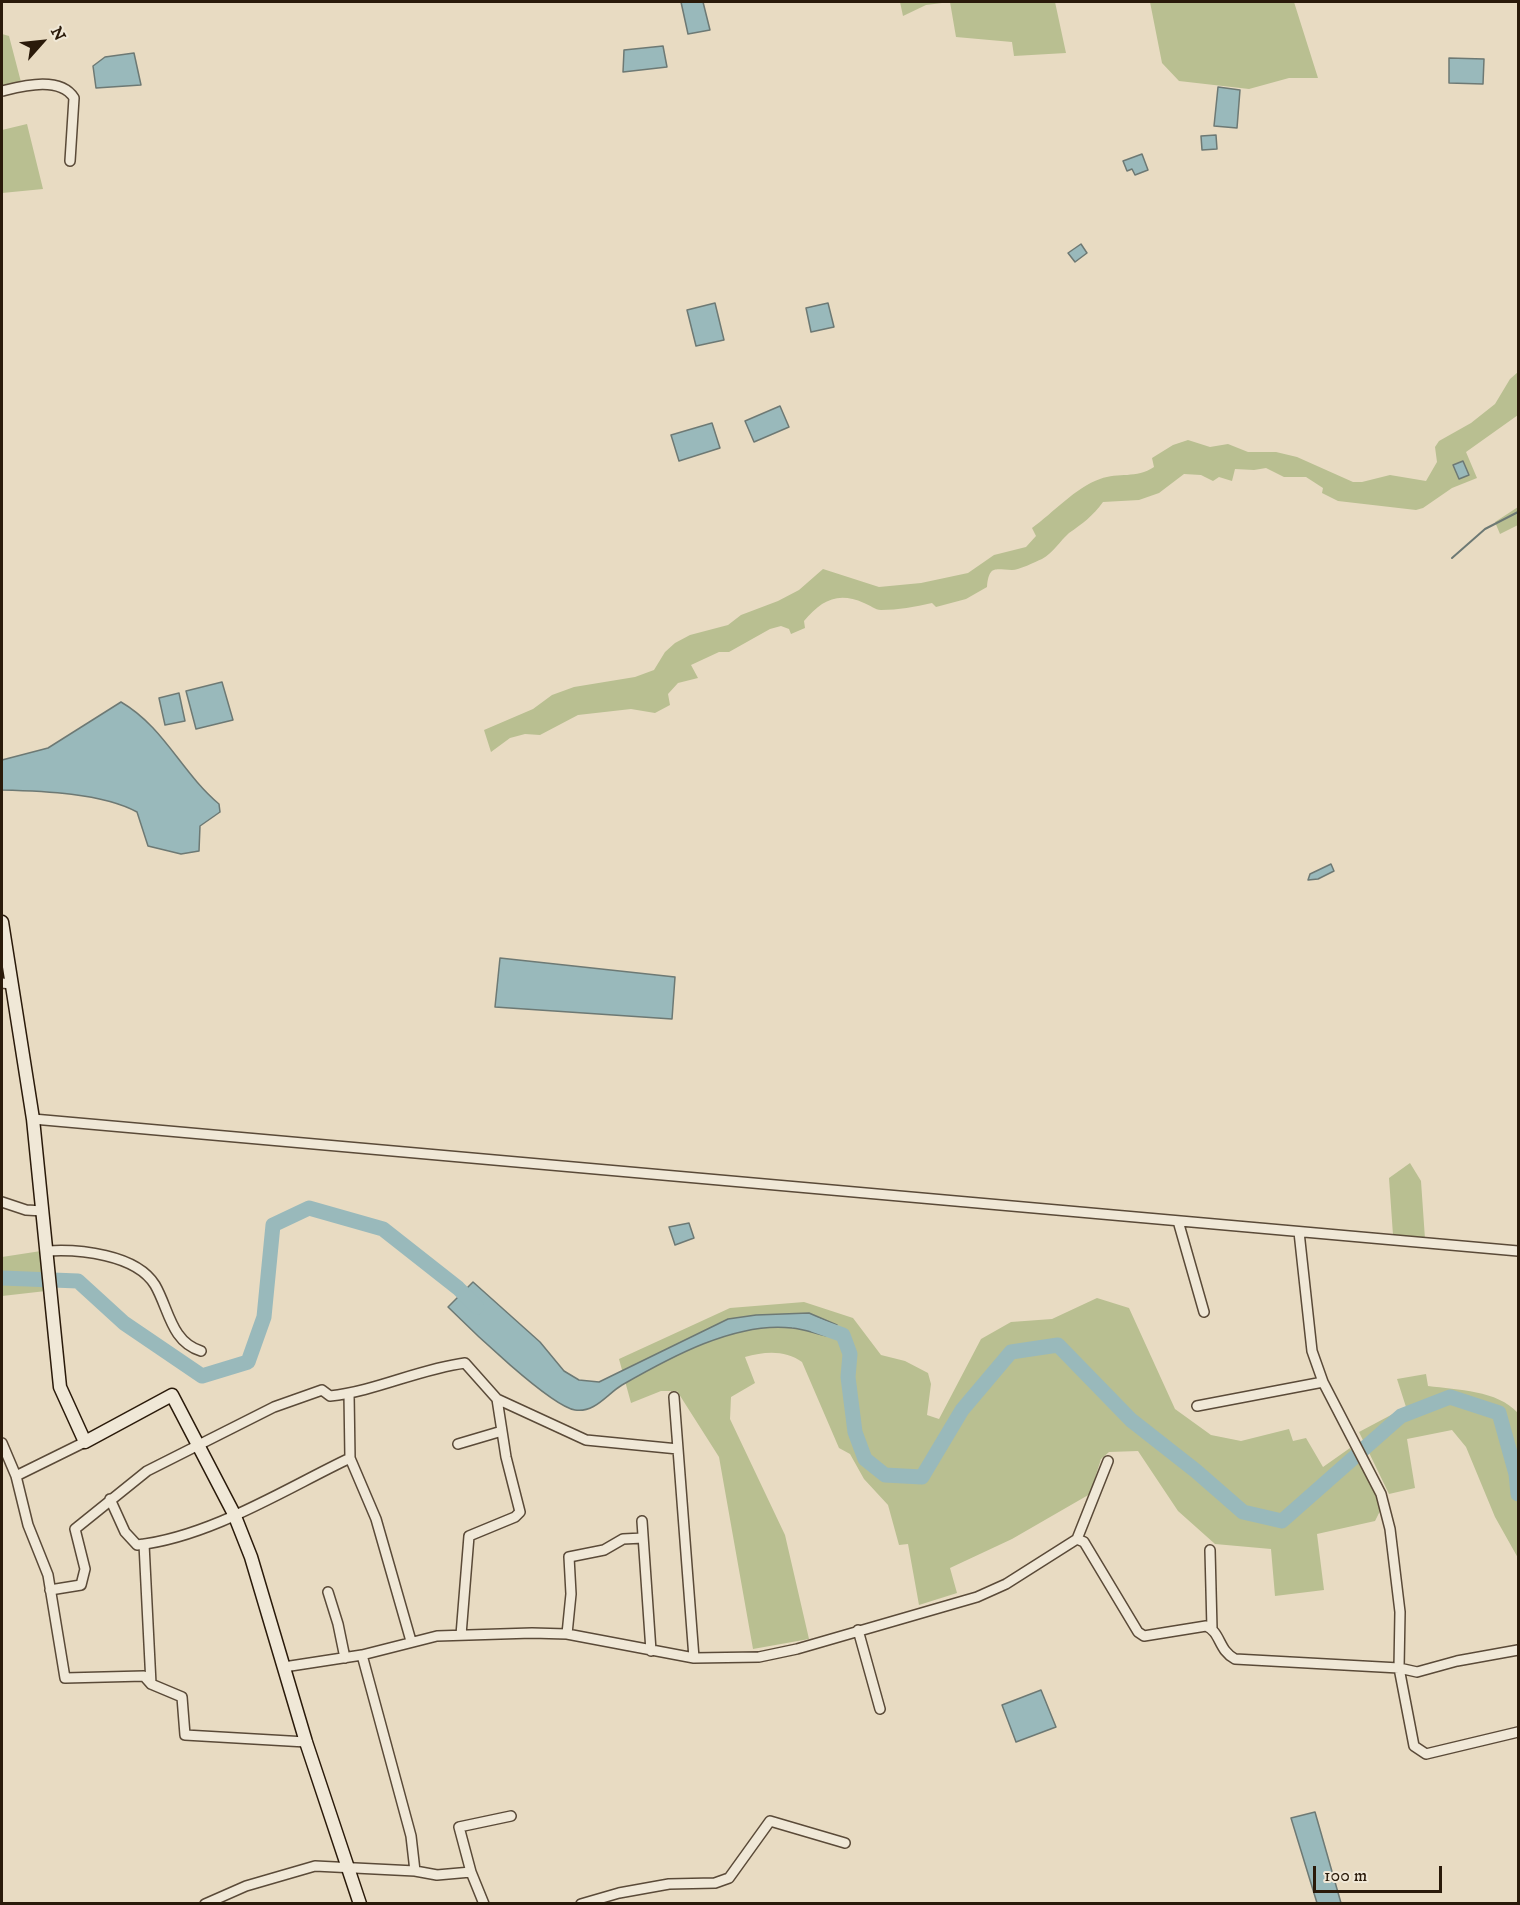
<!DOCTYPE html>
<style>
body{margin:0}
#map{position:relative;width:1520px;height:1905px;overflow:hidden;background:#e8dbc2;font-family:"IM FELL DW Pica",serif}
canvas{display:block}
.frame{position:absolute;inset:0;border:3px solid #2a1a0a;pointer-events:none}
.north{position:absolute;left:12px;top:12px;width:60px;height:60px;-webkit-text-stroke:4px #f0e8d7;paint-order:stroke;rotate:63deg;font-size:16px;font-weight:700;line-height:24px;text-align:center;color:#2a1a0a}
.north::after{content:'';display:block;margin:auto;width:21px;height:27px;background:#2a1a0a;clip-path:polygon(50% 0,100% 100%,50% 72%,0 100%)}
.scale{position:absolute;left:1313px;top:1866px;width:129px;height:27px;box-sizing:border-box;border:3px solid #2a1a0a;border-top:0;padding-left:8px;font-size:18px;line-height:21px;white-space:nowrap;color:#2a1a0a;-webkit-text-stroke:4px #f0e8d7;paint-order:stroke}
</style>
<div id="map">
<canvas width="1520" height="1905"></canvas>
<div class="frame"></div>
<div class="north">N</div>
<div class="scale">100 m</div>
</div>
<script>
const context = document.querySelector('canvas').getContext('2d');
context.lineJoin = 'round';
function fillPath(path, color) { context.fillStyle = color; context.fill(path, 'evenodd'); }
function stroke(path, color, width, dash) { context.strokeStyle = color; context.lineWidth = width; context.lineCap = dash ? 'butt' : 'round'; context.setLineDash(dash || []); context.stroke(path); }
fillPath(new Path2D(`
 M900 2H1055L1066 53 1014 56 1012 42 956 37 950 2 926 5 903 16Z
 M1150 2H1294L1318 78H1289L1249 89 1179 81 1162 63Z
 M2 34 9 36 21 82 2 86Z
 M27 124 43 189 2 193V130Z
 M1518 372V415L1466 452 1477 478 1452 488 1423 508 1416 510 1338 501 1322 493 1323 488 1306 477H1284L1266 468 1254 470 1235 469 1232 481 1219 477 1213 481 1201 475 1184 474 1159 493 1139 500 1103 502C1093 516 1082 524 1069 533 1060 541 1053 553 1042 559 1035 562 1019 570 1012 570 996 570 989 564 987 587L966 599 936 607 932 603C915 607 898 610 881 610 875 610 870 605 864 603 837 591 821 601 804 621L805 628 791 634 789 629 781 626 770 629 729 652H719L691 665 698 678 678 683 668 694 670 705 655 713 631 709 578 715 540 735 525 734 510 738 491 752 484 730 533 709 552 695 574 687 635 677 654 670 665 652 675 643 690 635 728 625 741 615 778 601 799 590 823 569 879 587 921 583 968 573 994 555 1026 547 1036 536 1032 528C1053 513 1076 487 1100 479 1119 472 1136 479 1154 467L1152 458 1173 445 1188 440 1210 447 1228 444 1248 452H1276L1297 457 1353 482H1362L1390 475 1426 481 1437 462 1435 447 1439 441 1471 423 1495 404 1510 379Z
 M1518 507V525L1500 534 1495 522Z
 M1410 1163 1421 1181 1425 1239 1393 1235 1389 1178Z
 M41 1251 46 1291 2 1296V1257Z
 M1097 1298 1129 1308 1175 1409 1211 1435 1241 1441 1289 1429 1293 1441 1306 1438 1323 1467 1350 1448 1375 1493 1380 1511 1375 1521 1317 1534 1324 1590 1275 1596 1271 1549 1215 1544 1178 1511 1138 1451 1109 1452 1101 1459 1090 1494 1012 1539 950 1568 957 1593 919 1605 908 1544 899 1545 888 1505 864 1479 850 1454 839 1448 802 1362C786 1350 765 1351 745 1357L755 1383 731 1397 730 1419 785 1535 809 1639 753 1649 719 1457 677 1391H661L631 1403 619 1359 730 1308 804 1302 853 1318 881 1355 905 1361 928 1373 931 1384 927 1415 939 1419 981 1339 1011 1322 1052 1319Z
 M1426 1374 1428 1386C1458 1390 1497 1390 1518 1413V1558L1495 1517 1466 1447 1452 1430 1407 1439 1415 1488 1389 1494 1359 1432 1406 1407 1397 1379Z`), '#b9bf91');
const water = new Path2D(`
 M681 2H703L710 30 688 34Z
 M663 46 667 67 623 72 624 50Z
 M134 53 141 85 96 88 93 66 105 57Z
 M1449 58 1484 59 1483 84 1449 83Z
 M1218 87 1240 90 1237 128 1214 126Z
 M1216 135 1217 149 1202 150 1201 136Z
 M1142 154 1148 170 1135 175 1132 169 1127 171 1123 161Z
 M1081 244 1087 253 1075 262 1068 253Z
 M715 303 724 340 696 346 687 310Z
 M828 303 834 327 811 332 806 308Z
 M780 406 789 427 754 442 745 421Z
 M712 423 720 448 679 461 671 435Z
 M1463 461 1469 475 1459 479 1453 465Z
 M222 682 233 720 196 729 186 691Z
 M179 693 185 721 165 725 159 698Z
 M121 702C164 727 181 772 219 804L220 812 200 826 199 851 181 854 148 846 137 812C102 793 42 791 2 790V760L48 748Z
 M1331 864 1334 871 1318 879 1308 880 1310 874Z
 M500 958 675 977 672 1019 495 1007Z
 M689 1223 694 1238 675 1245 669 1227Z
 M473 1282 540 1342 564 1371 579 1380 599 1382 728 1319 756 1315 809 1313 837 1325 827 1336C816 1334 804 1329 792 1328 736 1321 669 1358 622 1385 607 1394 595 1413 575 1410 550 1406 469 1328 448 1307Z
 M1041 1690 1056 1727 1016 1742 1002 1705Z
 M1315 1812 1341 1903H1317L1291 1818Z`);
fillPath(water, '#99b9bb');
stroke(water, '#6d7974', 1.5);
stroke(new Path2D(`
 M1452 558 1485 529 1518 512`), '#6d7974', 2);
stroke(new Path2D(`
 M2 1278 78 1281 124 1323 202 1376 248 1362 264 1317 273 1225 309 1208 383 1229 458 1288 477 1307
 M815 1325 843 1335 850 1354 848 1377 855 1432 865 1459 885 1475 922 1477 962 1410 1011 1352 1058 1345 1131 1420 1196 1471 1243 1512 1282 1521 1401 1416 1450 1397 1499 1413 1516 1474 1518 1494`), '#99b9bb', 15);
const street = new Path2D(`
 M2 91C23 86 60 76 74 98L70 161
 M2 983 11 984
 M33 1119 1518 1251
 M2 1202 26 1210 43 1211
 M1178 1221 1204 1312
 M1299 1232 1312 1351 1323 1382 1381 1494 1390 1529 1400 1612 1399 1668 1414 1746 1426 1754 1518 1732
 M47 1251C78 1249 136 1254 155 1285 169 1309 171 1342 201 1351
 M349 1394 350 1458 376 1519 411 1641
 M674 1397 678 1449
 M1197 1406 1323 1382
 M2 1443 16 1476 28 1525 48 1575 65 1678 144 1676 151 1684 182 1697 185 1735 306 1742
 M458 1444 502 1431
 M16 1476 85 1442
 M110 1499 125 1532 137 1545C210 1537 285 1489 350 1458
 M642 1521 651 1651
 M1077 1539 1108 1461
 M144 1544 151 1684
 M1210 1550 1212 1629
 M50 1590 81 1585 85 1569 75 1529 147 1471 274 1407 322 1390 330 1396C376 1391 419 1369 465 1363L497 1399 586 1440 678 1449 694 1658
 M328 1592 338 1624 345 1658
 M858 1630 880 1709
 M567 1634 571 1594 569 1557 604 1550 623 1539 643 1538
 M461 1635 469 1536 515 1517 520 1512 506 1457 497 1399
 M362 1655 411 1836 415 1871
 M284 1667 362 1655 437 1636 532 1633 567 1634 694 1658 759 1657 797 1649 977 1597 1006 1584 1077 1539 1084 1542 1138 1632 1144 1636 1206 1626C1221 1632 1218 1650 1235 1659L1399 1668 1417 1672 1457 1661 1518 1650
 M471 1872 459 1827 511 1816
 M205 1904 246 1886 315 1866 415 1871 437 1875 471 1872 484 1904
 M581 1904 619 1893 669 1884 715 1883 729 1878 770 1821 845 1843`);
const secondary = new Path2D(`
 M2 922 33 1119 60 1387 85 1442 172 1395 234 1514 251 1557 306 1742 360 1904`);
stroke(street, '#5a4a38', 12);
stroke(secondary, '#2a1a0a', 15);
stroke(street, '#f0e8d7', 9);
stroke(secondary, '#f0e8d7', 12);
</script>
